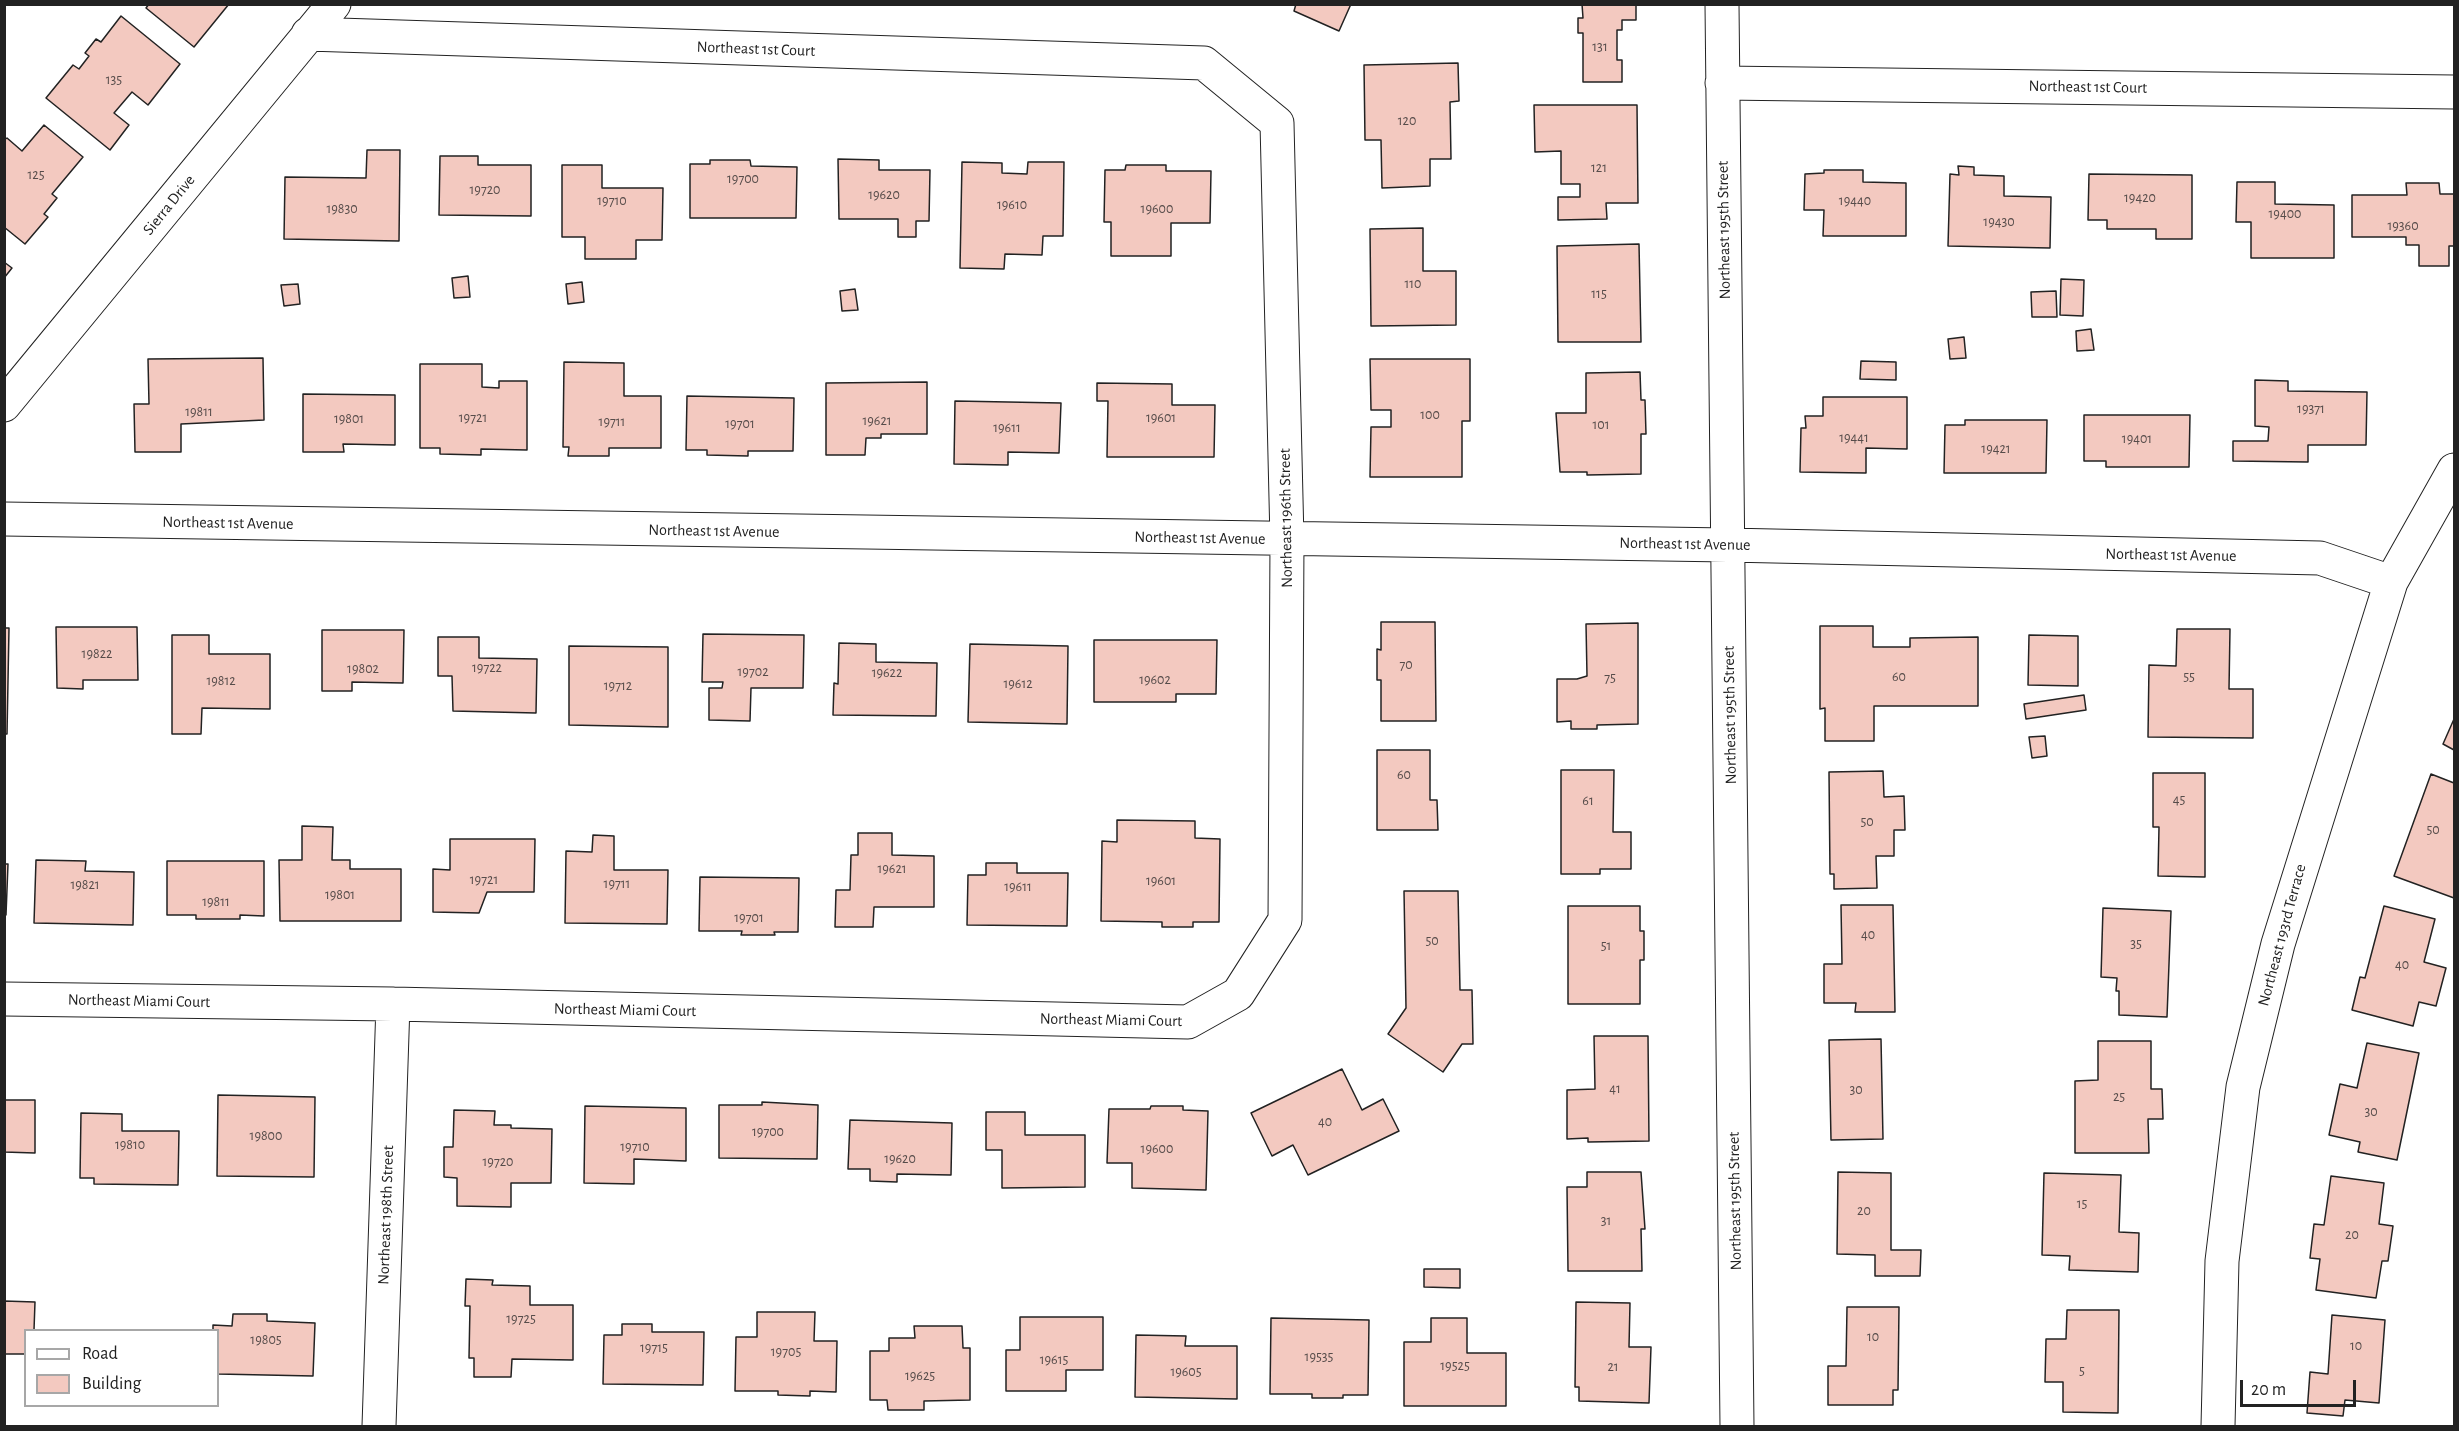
<!DOCTYPE html>
<style>
body{margin:0}
#map{position:relative;width:2459px;height:1431px;overflow:hidden;background:#fff;font-family:"Alegreya Sans",sans-serif}
canvas{display:block}
.frame{position:absolute;inset:0;border:6px solid #222;pointer-events:none}
.legend{position:absolute;left:24px;top:1329px;width:195px;height:78px;box-sizing:border-box;background:#fff;border:2px solid #a7a7a7;margin:0;padding:8px 10px;list-style:none;font-size:18px;color:#222}
.legend li{display:flex;align-items:center;gap:12px;height:30px}
.legend b{width:30px;border:2px solid #a7a7a7}
.scale{position:absolute;left:2240px;top:1380px;width:116px;height:27px;box-sizing:border-box;border:3px solid #222;border-top:0;padding-left:8px;font-size:18px;line-height:21px;white-space:nowrap;color:#222;-webkit-text-stroke:4px #fff;paint-order:stroke}
</style>
<div id="map">
<canvas width="2459" height="1431"></canvas>
<div class="frame"></div>
<ul class="legend">
<li><b style="height:8px;background:#fff"></b>Road</li>
<li><b style="height:16px;background:#f3c9c0"></b>Building</li>
</ul>
<div class="scale">20 m</div>
</div>
<script>
const context = document.querySelector('canvas').getContext('2d');
context.lineJoin = 'round';
function fillPath(path, color) { context.fillStyle = color; context.fill(path, 'evenodd'); }
function stroke(path, color, width, dash) { context.strokeStyle = color; context.lineWidth = width; context.lineCap = dash ? 'butt' : 'round'; context.setLineDash(dash || []); context.stroke(path); }
function drawText(font, color, halo, rows, align = 'center') {
  context.font = font + ' "Alegreya Sans",sans-serif'; context.lineWidth = 4.5; context.setLineDash([]); context.textBaseline = 'middle'; context.strokeStyle = halo; context.fillStyle = color; for (const [text, x, y, turn = 0] of rows) {
    context.save(); context.translate(x, y); context.rotate((+turn || 0) * Math.PI / 180); context.textAlign = isNaN(turn) ? turn : align; if (halo) context.strokeText(text, 0, 0); context.fillText(text, 0, 0); context.restore();
  }
}
const building = new Path2D(`
 M149 4H229L194 47 146 8Z
 M1296 4H1351L1339 31 1294 11Z
 M1582 4H1636V20H1622V30H1617V60H1622V82H1583V33H1578V18H1583Z
 M121 16 180 64 148 105 132 92 114 113 129 125 110 150 46 98 73 65 79 69 89 56 85 53 96 39 101 42Z
 M1458 63 1459 101 1450 102 1451 159H1430V186L1382 188 1381 140H1365L1364 65Z
 M1534 105H1637L1638 203H1606L1607 219 1558 220V197H1580V184H1561V151L1535 152Z
 M44 125 83 157 52 194 57 198 44 214 48 217 25 244 4 227V140L7 138 22 151Z
 M367 150H400L399 241 284 239 285 177 366 178Z
 M440 156H478V165H531V216L439 215Z
 M838 159 879 160V170H930L929 221H916V237H898V219H839Z
 M710 160H750L751 166 797 167 796 218H690V164H710Z
 M962 162 1002 163V173L1027 174 1028 162H1064L1063 236H1043L1042 255 1005 254 1004 269 960 268Z
 M562 165H602V188H663L662 240H636V259H585V237H562Z
 M1126 165H1166V171H1211L1210 223H1171V256H1111V222H1104L1105 170H1125Z
 M1958 166 1974 167V175L2004 176V196L2051 197 2050 248 1948 246 1950 174 1959 175Z
 M1824 170H1863V182L1906 183V236H1823L1824 210H1804L1805 174 1824 173Z
 M2089 174 2192 175V239H2156V229H2107V220H2088Z
 M2237 182H2275V204L2334 205V258H2251V222H2236Z
 M2406 183H2439L2440 194H2454V246H2449V266H2419V245H2406V237H2352V195H2407Z
 M1423 228V271H1456V325L1371 326 1370 229Z
 M1639 244 1641 342H1558L1557 246Z
 M4 262 12 268 4 278Z
 M468 276 470 297 454 298 452 278Z
 M2061 279 2084 280 2083 316 2060 315Z
 M582 282 584 302 568 304 566 284Z
 M298 284 300 304 284 306 281 285Z
 M855 289 858 310 842 311 840 291Z
 M2056 291 2057 317H2032L2031 292Z
 M2091 329 2094 350 2077 351 2076 331Z
 M1964 337 1966 358 1950 359 1948 339Z
 M263 358 264 420 181 424V452H135L134 404H149L148 359Z
 M1370 359H1470V421H1462V477H1370L1371 427H1391V410H1371Z
 M1861 361 1896 362V380L1860 379Z
 M564 362 624 363V396H661V448H609V456H568L569 447H563Z
 M420 364H482V387L499 388V381H527V450L481 449V455L440 454V448H420Z
 M1640 372 1641 400H1645L1646 434H1641V474L1587 475V472H1560L1556 413H1586V373Z
 M2255 380 2288 381V391L2367 392 2366 445H2308V462L2233 461V441H2268L2269 427 2255 426Z
 M927 382V434H881V438H866L865 455H826V383Z
 M1097 383 1172 384V405H1215L1214 457H1107L1108 401H1097Z
 M303 394 395 395V445L343 444 344 452H303Z
 M687 396 794 398 793 451H748V456L707 455V450H686Z
 M1823 397H1907V449L1866 448V473L1800 472 1801 428H1806L1805 416H1823Z
 M955 401 1061 403 1059 453 1008 452V465L954 464Z
 M2084 415H2190L2189 467H2106V461H2084Z
 M1965 420H2047L2046 473H1944L1945 425H1965Z
 M1381 622H1435L1436 721H1381V680H1377V649L1381 650Z
 M1638 623V724L1597 725V729H1571V721L1557 722V679H1577L1587 676 1586 624Z
 M1820 626H1873V647H1910V638L1978 637V706H1874V741H1825V708L1820 709Z
 M56 627H137L138 680H83V689L57 688Z
 M4 628H9L7 734H4Z
 M2177 629H2230L2229 689H2253V738L2148 737 2149 665 2176 666Z
 M322 630H404L403 683 352 682V691H322Z
 M703 634 804 635 803 688H751L750 721 709 720V688H722L723 682H702Z
 M172 635H209V654H270V709L202 708 201 734H172Z
 M2029 635 2078 636V686L2028 685Z
 M438 637H479V658L537 659 536 713 453 711 452 676H438Z
 M1094 640H1217L1216 694H1176V702H1094Z
 M839 643 876 644V662L937 663 936 716 833 715 834 683 838 684Z
 M970 644 1068 646 1067 724 968 722Z
 M569 646 668 647V727L569 725Z
 M2084 695 2086 710 2026 719 2024 704Z
 M2454 719V750L2443 744Z
 M2045 736 2047 756 2032 758 2029 737Z
 M1377 750H1430V800H1437L1438 830H1377Z
 M1561 770H1614L1613 832H1631V869H1600V874H1561Z
 M1883 771 1884 797 1904 796 1905 830H1894V856H1876L1877 888 1834 889V874H1830L1829 772Z
 M2153 773H2205V877L2158 876 2159 827H2153Z
 M2431 774 2454 783V898L2394 876Z
 M1117 820 1195 821V838L1220 839 1219 922H1193V927H1162V922L1101 921 1102 841 1117 842Z
 M302 826 333 827 332 860H350V869H401V921H280L279 860H302Z
 M858 833H892V855L934 856V907H874L873 927H835L836 890H850L851 855H858Z
 M593 835 614 836V870H668L667 924 565 923 566 851 592 852Z
 M450 839H535L534 892H487L479 913 433 912V869L450 870Z
 M36 860 86 861 85 871 134 872 133 925 34 923Z
 M167 861H264V916L240 915V919H196V915H167Z
 M986 863H1017V873H1068L1067 926 967 925 968 875H986Z
 M4 864H8L6 915H4Z
 M700 877 799 878 798 932H774L775 935H741L742 931H699Z
 M1404 891H1458L1460 990H1472L1473 1044H1462L1443 1072 1388 1034 1406 1008Z
 M1841 905H1893L1895 1012H1855L1856 1003H1824V964H1842Z
 M1568 906H1640V931H1644V960H1640V1004H1568Z
 M2384 906 2435 919 2424 962 2446 968 2436 1006 2419 1002 2413 1026 2352 1010 2360 977 2365 978Z
 M2103 908 2171 911 2167 1017 2119 1015V991H2116L2117 978 2101 977Z
 M1594 1036H1648L1649 1141 1588 1142V1138L1567 1139V1090L1595 1089Z
 M1881 1039 1883 1139 1831 1140 1829 1040Z
 M2098 1041H2151V1089H2162L2163 1119H2148L2149 1153H2075V1081L2098 1080Z
 M2367 1043 2419 1053 2397 1160 2358 1152 2360 1142 2329 1135 2340 1084 2357 1088Z
 M1342 1069 1362 1110 1383 1099 1399 1131 1308 1175 1293 1145 1272 1156 1251 1113Z
 M218 1095 315 1097 314 1177 217 1176Z
 M4 1100H35V1153L4 1152Z
 M762 1102 818 1105 817 1159 719 1158V1105H762Z
 M585 1106 686 1108V1161L634 1159V1184L584 1183Z
 M1151 1106H1183V1110L1208 1111 1206 1190 1132 1188V1163H1107L1109 1109H1150Z
 M454 1110 495 1111 494 1125H511V1128L552 1129 551 1183H511V1207L457 1206V1178L444 1177V1147H453Z
 M986 1112H1025V1135H1085V1187L1002 1188V1150H986Z
 M81 1113 122 1114V1131H179L178 1185 94 1184V1178H80Z
 M850 1120 952 1123 951 1175 897 1174V1182L870 1181V1169H848Z
 M1587 1172H1641L1645 1229H1641L1642 1271H1568L1567 1187H1587Z
 M1838 1172 1891 1173V1250H1921L1920 1276H1875V1255L1837 1254Z
 M2044 1173 2121 1175 2119 1232 2139 1233 2138 1272 2069 1270 2070 1256 2042 1255Z
 M2331 1176 2384 1183 2379 1224 2393 1226 2388 1261H2382L2376 1298 2316 1290 2320 1259 2310 1258 2314 1224 2324 1225Z
 M1424 1269H1460V1288L1424 1287Z
 M466 1279 493 1280 492 1285 530 1286V1305H573V1360L512 1359 511 1377H474V1358H469L470 1306H465Z
 M4 1301 35 1302 34 1330H26V1354H4Z
 M1576 1302 1630 1303 1629 1347H1651L1649 1403 1579 1401V1387H1575Z
 M1847 1307H1899L1898 1390H1893V1405H1828V1366H1846Z
 M2067 1310H2119L2118 1413 2063 1412V1382H2045L2046 1339H2066Z
 M757 1312H815L814 1341H837L836 1392 810 1391V1396L778 1395V1391H735L736 1337H757Z
 M233 1314H267V1321L315 1323 313 1376 218 1374V1330H213V1325L232 1326Z
 M2332 1315 2385 1320 2379 1403 2345 1400 2343 1416 2307 1413 2310 1372 2328 1374Z
 M1020 1317H1103V1370H1066V1391H1006V1350H1020Z
 M1271 1318 1369 1320 1368 1395H1343V1398H1312V1394H1270Z
 M1431 1318H1467V1353H1506V1406H1404V1342H1431Z
 M622 1324H652V1332H704L703 1385 603 1384 604 1335H622Z
 M914 1326H962L963 1348H970V1400L924 1401V1410H888L887 1400H870V1351H889V1338H915Z
 M1136 1335 1186 1336 1185 1346H1237V1399L1135 1397Z`);
fillPath(building, '#f3c9c0');
stroke(building, '#222', 1.5);
const minor = new Path2D(`
 M1722 4 1737 1426
 M1722 83 2454 92
 M4 405 334 4
 M4 519 1728 545 2320 558 2391 582
 M4 999 393 1004 1188 1022 1238 994 1285 920 1287 540 1277 123 1204 63 308 34
 M379 1426 393 1004
 M2218 1426 2222 1261 2243 1087 2278 944 2391 582 2454 470`);
stroke(minor, '#222', 35);
stroke(minor, '#fff', 33);
drawText('14px', '#564c4a', null, [
 ["131",1600,47],
 ["135",114,80],
 ["120",1407,121],
 ["121",1599,168],
 ["125",36,175],
 ["19700",743,179],
 ["19720",485,190],
 ["19620",884,195],
 ["19420",2140,198],
 ["19710",612,201],
 ["19440",1855,201],
 ["19610",1012,205],
 ["19830",342,209],
 ["19600",1157,209],
 ["19400",2285,214],
 ["19430",1999,222],
 ["19360",2403,226],
 ["110",1413,284],
 ["115",1599,294],
 ["19371",2311,409],
 ["19811",199,412],
 ["100",1430,415],
 ["19721",473,418],
 ["19601",1161,418],
 ["19801",349,419],
 ["19621",877,421],
 ["19711",612,422],
 ["19701",740,424],
 ["101",1601,425],
 ["19611",1007,428],
 ["19441",1854,438],
 ["19401",2137,439],
 ["19421",1996,449],
 ["19822",97,654],
 ["70",1406,665],
 ["19722",487,668],
 ["19802",363,669],
 ["19702",753,672],
 ["19622",887,673],
 ["60",1899,677],
 ["55",2189,677],
 ["75",1610,678],
 ["19602",1155,680],
 ["19812",221,681],
 ["19612",1018,684],
 ["19712",618,686],
 ["60",1404,775],
 ["45",2179,800],
 ["61",1588,801],
 ["50",1867,822],
 ["50",2433,830],
 ["19621",892,869],
 ["19721",484,880],
 ["19601",1161,881],
 ["19711",617,884],
 ["19821",85,885],
 ["19611",1018,887],
 ["19801",340,895],
 ["19811",216,902],
 ["19701",749,918],
 ["40",1868,935],
 ["50",1432,941],
 ["35",2136,944],
 ["51",1606,946],
 ["40",2402,965],
 ["41",1615,1089],
 ["30",1856,1090],
 ["25",2119,1097],
 ["30",2371,1112],
 ["40",1325,1122],
 ["19700",768,1132],
 ["19800",266,1136],
 ["19810",130,1145],
 ["19710",635,1147],
 ["19600",1157,1149],
 ["19620",900,1159],
 ["19720",498,1162],
 ["15",2082,1204],
 ["20",1864,1211],
 ["31",1606,1221],
 ["20",2352,1235],
 ["19725",521,1319],
 ["10",1873,1337],
 ["19805",266,1340],
 ["10",2356,1346],
 ["19715",654,1348],
 ["19705",786,1352],
 ["19535",1319,1357],
 ["19615",1054,1360],
 ["19525",1455,1366],
 ["21",1613,1367],
 ["5",2082,1371],
 ["19605",1186,1372],
 ["19625",920,1376]
]);
drawText('16px', '#222', '#fff', [
 ["Northeast 1st Court",756,49,2],
 ["Northeast 1st Court",2088,87,1],
 ["Sierra Drive",169,205,-51],
 ["Northeast 195th Street",1724,230,-91],
 ["Northeast 196th Street",1286,518,-91],
 ["Northeast 1st Avenue",228,523,1],
 ["Northeast 1st Avenue",714,531,1],
 ["Northeast 1st Avenue",1200,538,1],
 ["Northeast 1st Avenue",1685,544,1],
 ["Northeast 1st Avenue",2171,555,1],
 ["Northeast 195th Street",1730,715,-91],
 ["Northeast 193rd Terrace",2282,935,-75],
 ["Northeast Miami Court",139,1001,1],
 ["Northeast Miami Court",625,1010,1],
 ["Northeast Miami Court",1111,1020,1],
 ["Northeast 195th Street",1735,1201,-91],
 ["Northeast 198th Street",386,1215,-88]
]);
</script>
